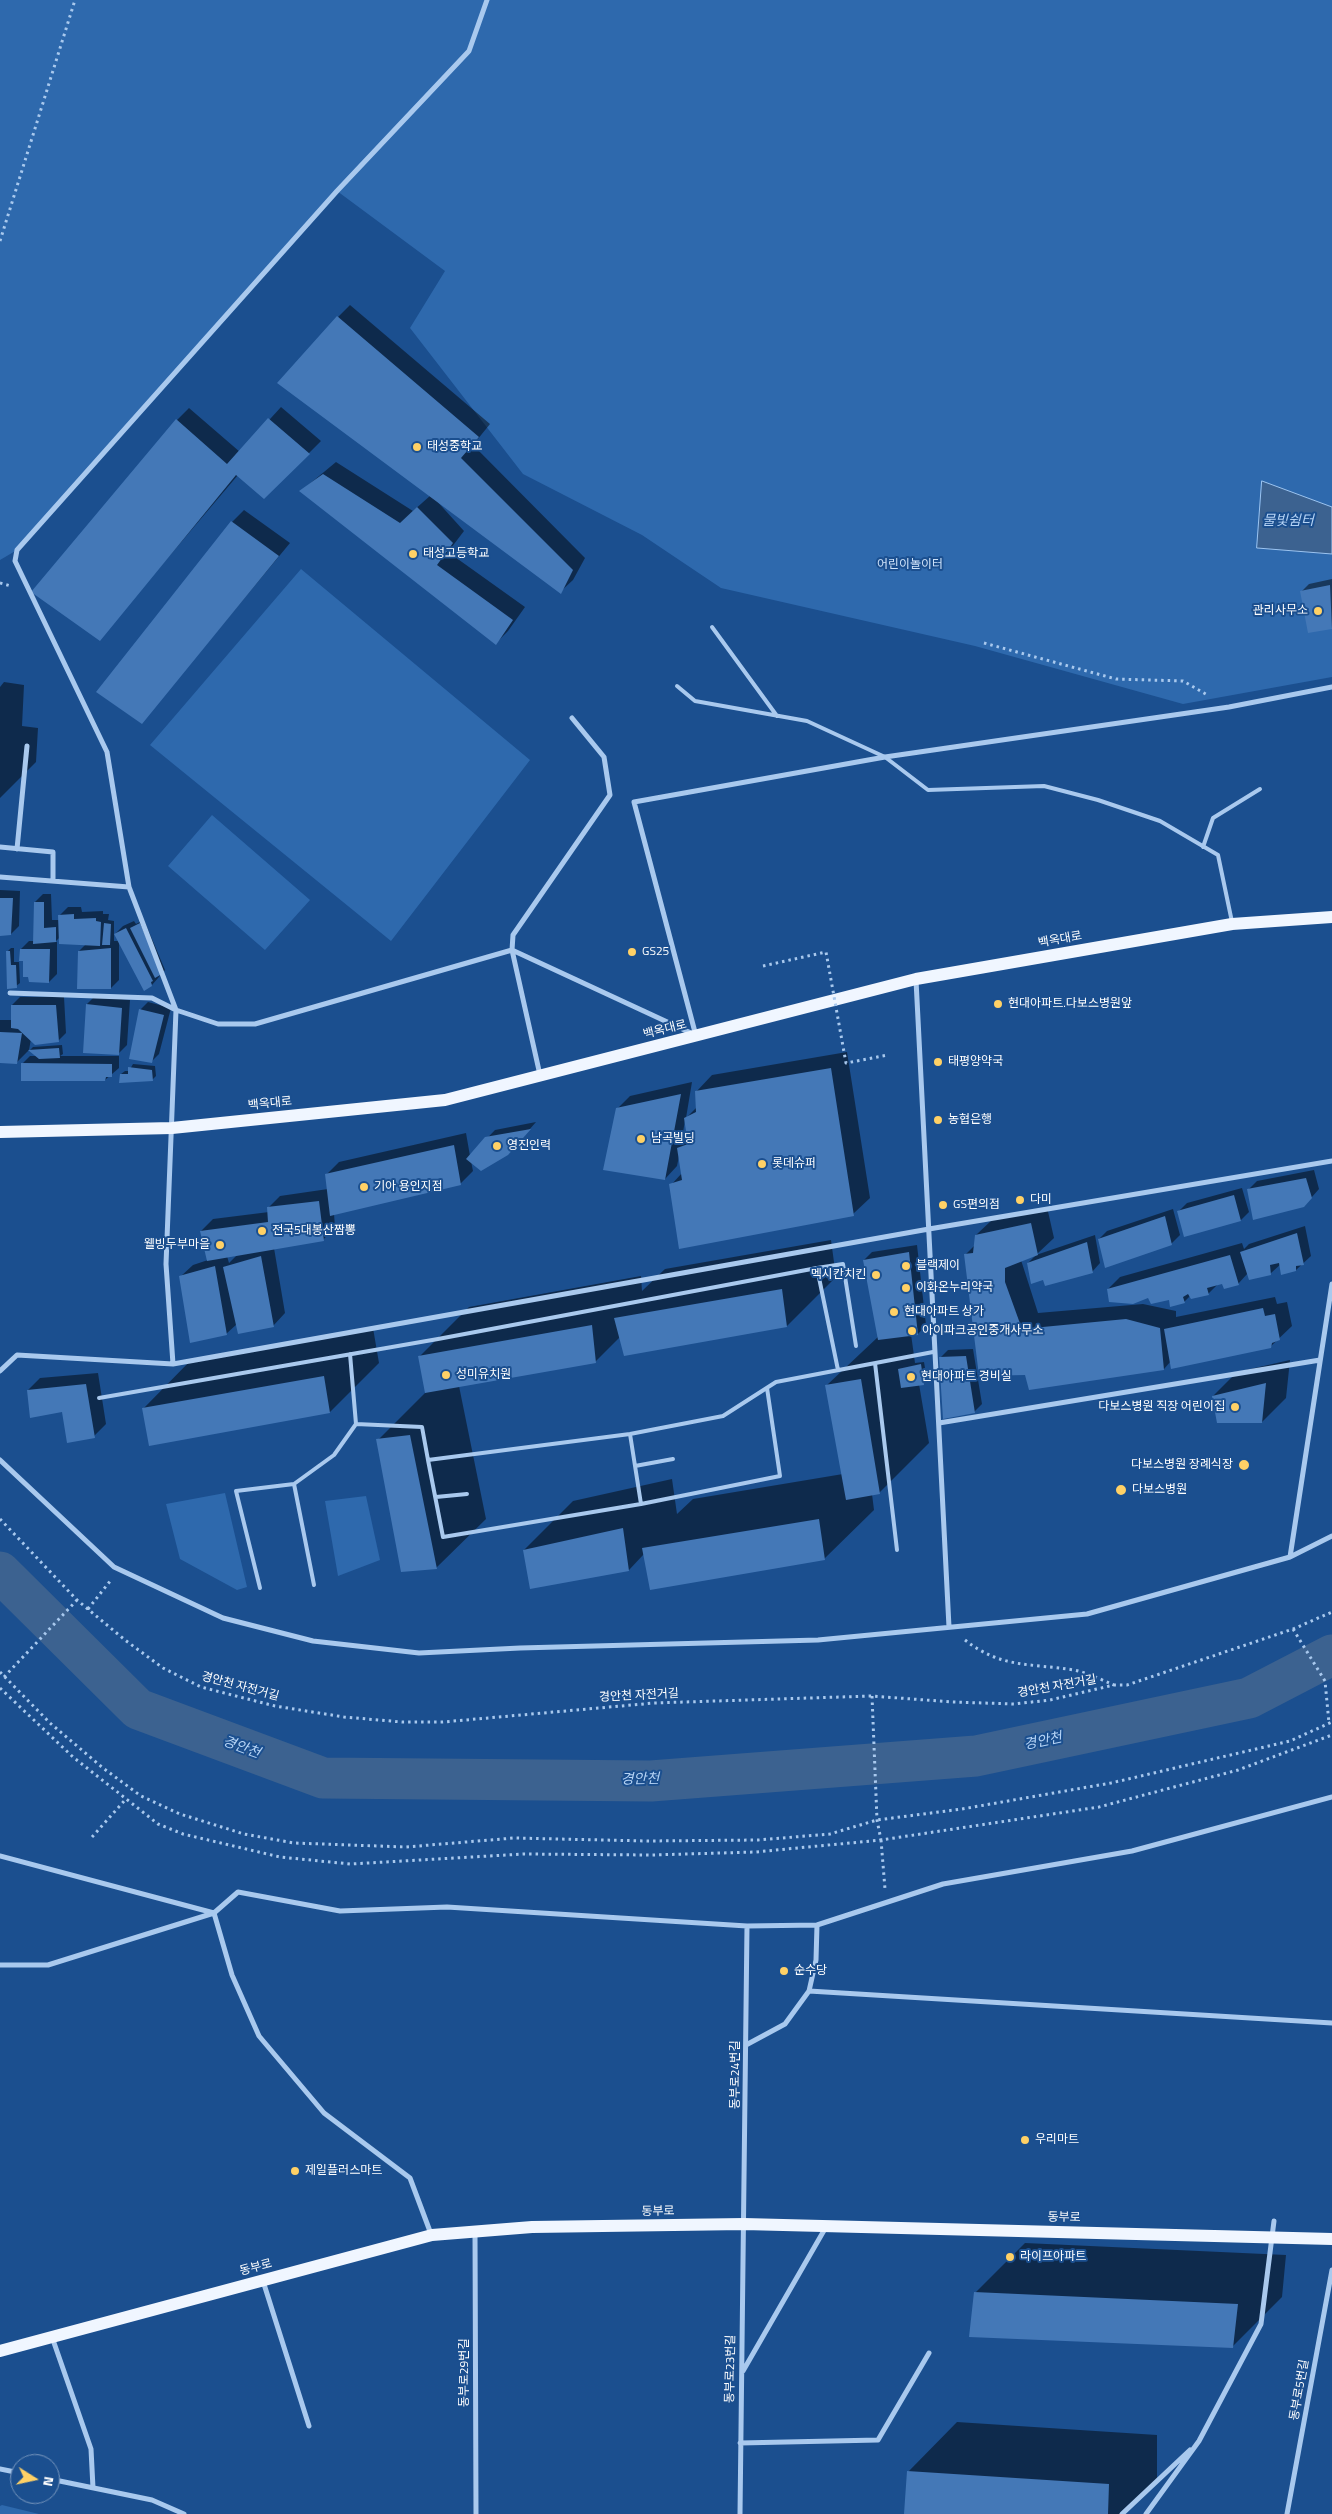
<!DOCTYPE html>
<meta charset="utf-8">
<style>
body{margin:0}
#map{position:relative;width:1332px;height:2514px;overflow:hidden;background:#1b4f8f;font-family:"Titillium Web",sans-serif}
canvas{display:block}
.north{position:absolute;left:10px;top:2454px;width:50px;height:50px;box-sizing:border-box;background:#1b4f8f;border:1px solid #7695bc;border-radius:50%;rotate:100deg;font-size:14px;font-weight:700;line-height:20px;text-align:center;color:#fff}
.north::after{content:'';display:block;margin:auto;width:18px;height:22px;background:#ffd166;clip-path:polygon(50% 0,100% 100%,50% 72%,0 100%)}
</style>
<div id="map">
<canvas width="1332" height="2514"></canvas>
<div class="north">N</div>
</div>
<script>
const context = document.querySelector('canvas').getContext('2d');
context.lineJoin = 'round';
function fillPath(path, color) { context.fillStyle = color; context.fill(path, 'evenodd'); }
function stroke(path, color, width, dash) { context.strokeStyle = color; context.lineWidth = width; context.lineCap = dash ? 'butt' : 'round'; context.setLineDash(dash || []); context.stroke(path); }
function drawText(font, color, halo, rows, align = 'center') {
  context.font = font + ' "Titillium Web","Noto Sans KR",sans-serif'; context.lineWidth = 4; context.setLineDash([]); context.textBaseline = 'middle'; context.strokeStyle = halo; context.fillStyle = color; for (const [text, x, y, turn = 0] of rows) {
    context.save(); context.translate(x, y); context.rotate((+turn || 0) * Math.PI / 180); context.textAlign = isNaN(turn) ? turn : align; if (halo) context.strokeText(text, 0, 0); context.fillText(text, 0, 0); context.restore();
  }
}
fillPath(new Path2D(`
 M0 0H1332V677L1183 704 975 646 721 588 642 535 523 474 410 328 445 271 337 191 17 550 0 560Z
 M301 569 530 760 391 941 150 745Z
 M212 815 310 900 265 950 168 866Z
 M225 1493 247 1587 237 1590 180 1559 166 1504Z
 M366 1496 380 1560 338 1576 325 1501Z
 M2 2505 39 2514H0V2506Z`), '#2e69ad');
const water = new Path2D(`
 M1262 481 1332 507V554L1257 548Z`);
fillPath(water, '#3c6290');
stroke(water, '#9cc4f0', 1);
fillPath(new Path2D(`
 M350 305 490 424 473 445 585 558 573 580 560 592 435 499 464 531 448 552 525 607 508 631 496 643 301 491 336 462 413 511 431 495 338 317Z
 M281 407 321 441 309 453 238 475 99 639 177 420 189 408 240 452Z
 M244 510 290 543 142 722 232 522Z
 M1332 579V628L1309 632 1301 592 1309 584Z
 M4 682 24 685 22 726 38 728 36 762 0 798V687Z
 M0 890 20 891 19 926 11 934H0Z
 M43 894H51L52 920H60V915L68 907H81L82 912 103 911V914H109L108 920 114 921V941H118L115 934 123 926 134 921 136 924 144 920 165 970 152 985 119 941V980L111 988 79 951 86 944 60 937 55 942H57V974L49 982 24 959 21 949 29 941H34L35 902Z
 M11 948H14V962H19L20 983 16 986 7 952Z
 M95 996 130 1000 127 1045 119 1053 84 1052 87 1004Z
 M20 997H64L66 1033 58 1041 31 1039 29 1050 17 1062 0 1061V1020H12V1005Z
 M148 1002 171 1008 159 1054 151 1062 140 1010Z
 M62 1045 63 1054 60 1056H119V1068L105 1080 22 1064 30 1056H37L30 1050 33 1047Z
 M847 1052 870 1198 853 1214 671 1185 682 1173 679 1156 677 1166 665 1179 617 1109 630 1096 692 1082 686 1118 697 1107 696 1092 712 1075ZM685 1120 689 1138 681 1145Z
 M133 1064 155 1066 156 1076 152 1080 121 1074 125 1071H129Z
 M536 1122 516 1145 471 1161 473 1171 461 1183 334 1214 335 1227 323 1240 274 1248 285 1313 273 1326 237 1324 226 1334 180 1277 193 1265 208 1260 201 1231 213 1219 269 1212 268 1208 280 1196 328 1189 327 1174 339 1162 466 1133 470 1156 495 1130ZM238 1254 229 1263 227 1256Z
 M1314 1170 1319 1189 1304 1206 1249 1189 1257 1181Z
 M1242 1188 1249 1212 1241 1220 1185 1236 1179 1211 1187 1203Z
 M1047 1207 1054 1238 1037 1254 1021 1260 1038 1313 1143 1304 1176 1311V1317L1275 1297 1277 1304 1287 1302 1292 1326 1270 1347 1171 1361 1164 1369 1026 1374 965 1255 975 1245 976 1235 993 1219Z
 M1173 1209 1180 1235 1172 1243 1106 1266 1099 1239 1107 1231Z
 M1305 1226 1311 1256 1296 1270 1281 1264 1271 1273H1248L1238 1284H1218L1208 1294 1190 1296 1184 1302 1108 1289 1120 1277 1242 1243 1244 1249 1249 1244Z
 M1095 1235 1100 1263 1092 1272 1044 1278 1028 1263 1036 1255Z
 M831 1240 836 1277 787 1326 620 1337 595 1362 459 1386 486 1519 436 1568 378 1440 426 1392 420 1356 469 1307 641 1276 642 1291 665 1269Z
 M917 1245 926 1325 918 1334H911L915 1363 924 1362 927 1380 919 1384 929 1443 879 1493 872 1494 874 1510 824 1559 644 1554 629 1570 524 1550 573 1501 672 1479 677 1514 693 1499 843 1474 827 1385 879 1336 864 1260 872 1252Z
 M373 1328 379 1363 330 1412 143 1409 192 1359Z
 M973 1349 982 1404 974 1412 940 1358 948 1350Z
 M1290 1360 1286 1398 1262 1422 1213 1396 1237 1372Z
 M98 1373 106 1424 94 1436 63 1411 28 1390 40 1378Z
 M1025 2243 1286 2255 1282 2297 1232 2347 975 2293Z
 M957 2422 1157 2435V2479L1122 2514H905L908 2472Z`), '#0007');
stroke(new Path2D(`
 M0 1572 138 1709 323 1778 651 1781 976 1756 1249 1698 1332 1655`), '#3c6290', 41);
fillPath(new Path2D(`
 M337 316 479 437 461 458 573 570 561 594 277 383Z
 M268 418 310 454 264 499 236 475 100 641 31 592 176 419 227 464Z
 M323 474 400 523 417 507 453 543 437 565 513 620 496 645 299 491Z
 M231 521 279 556 142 724 96 692Z
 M1330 585 1332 629 1308 633 1300 591Z
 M0 898H13L11 935 0 936Z
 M34 902H44V928L56 927V942L33 944Z
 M74 914V919L96 918V921L101 922 100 946 59 944 58 915Z
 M104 923 111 924 110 945H102Z
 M140 923 162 974 155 978 130 928Z
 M126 928 153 981 151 982 152 986 144 991 114 934Z
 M111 948V989H77L78 951Z
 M20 949H50L49 983 29 982 28 977H23V961H19Z
 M6 951H10L11 965H16L17 988 7 989Z
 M86 1004 122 1008 119 1055 83 1053Z
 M11 1005H56L59 1042 35 1045 18 1029 11 1028Z
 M139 1009 164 1015 152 1063 129 1059Z
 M0 1032 22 1033 17 1064 0 1063Z
 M59 1048 60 1058 39 1059 28 1050Z
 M21 1063 112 1064V1077H106L105 1081H21Z
 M128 1067 152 1070 153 1081 119 1083 120 1074H128Z
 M831 1068 854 1216 679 1249 669 1184 682 1180 677 1148 688 1144 684 1118 696 1112 695 1091Z
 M681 1094 665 1180 603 1170 616 1108Z
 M531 1129 508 1155 481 1171 466 1159 485 1137Z
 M454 1145 461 1185 330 1216 325 1174Z
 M1306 1178 1312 1198 1304 1207 1253 1220 1247 1189Z
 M1234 1195 1241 1221 1184 1237 1177 1211Z
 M319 1201 324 1241 207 1261 200 1231 268 1222 267 1207Z
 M1165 1216 1172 1245 1105 1268 1098 1239Z
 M1031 1223 1038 1255 1005 1268V1282L1022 1329 1126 1319 1160 1328 1164 1370 1029 1390 1025 1375 979 1376 964 1254 973 1253 975 1235Z
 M1297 1233 1304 1265 1296 1266V1271L1281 1275 1279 1263 1270 1265 1271 1275 1249 1280 1240 1252Z
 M1087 1242 1093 1273 1045 1286 1043 1280 1031 1284 1027 1263Z
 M909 1252 918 1335 878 1340 863 1260Z
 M1230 1255 1239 1285 1224 1289 1222 1284 1207 1288 1209 1295 1191 1299 1188 1294 1183 1297 1185 1303 1170 1307 1169 1300 1151 1304 1148 1298 1133 1304 1109 1302 1107 1289Z
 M261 1256 274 1327 238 1334 223 1267Z
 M215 1266 227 1335 190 1343 179 1276Z
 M782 1289 787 1327 624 1356 614 1318Z
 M1263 1308 1265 1316 1275 1314 1280 1340 1272 1343 1271 1348 1171 1369 1164 1329Z
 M592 1325 596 1363 425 1393 418 1356Z
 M966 1356 975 1413 943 1419 939 1357Z
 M921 1364 924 1385 901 1388 898 1369Z
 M324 1376 330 1413 149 1446 142 1408Z
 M861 1379 880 1494 846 1500 825 1385Z
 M1266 1383 1262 1423H1217L1212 1396Z
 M86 1384 95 1438 67 1443 62 1412 30 1418 27 1390Z
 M410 1435 437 1569 401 1572 376 1439Z
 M819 1519 825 1560 650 1590 642 1548Z
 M623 1528 629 1571 530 1589 523 1550Z
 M974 2292 1238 2304 1233 2348 969 2337Z
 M907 2471 1109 2484 1108 2514H904Z`), '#4478b7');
stroke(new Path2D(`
 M0 241 75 0
 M0 583 11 586
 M984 643 1116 679 1183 681 1209 696
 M0 1519 77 1600 125 1640 163 1668 201 1687 275 1706 344 1717 402 1722H443L654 1703 872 1696 952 1702 1014 1704 1050 1700 1114 1685H1127L1293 1629 1332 1612
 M88 1609 111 1580
 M1293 1629 1325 1681 1329 1723
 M965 1640C1002 1669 1031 1663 1074 1670 1088 1673 1102 1680 1114 1685
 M0 1672 50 1723 103 1768 141 1796 180 1814 244 1834 294 1843 406 1847 514 1838 647 1841 758 1840 830 1834 877 1820 962 1809 1111 1783 1290 1741 1332 1722
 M4 1677 77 1600
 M0 1688 73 1757 158 1824 183 1834 280 1857 350 1864 523 1854 651 1855 756 1852 881 1840 1099 1807 1238 1770 1332 1735
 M92 1837 125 1800
 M881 1840 885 1889`), '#a9c9ee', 3, [2.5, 4]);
stroke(new Path2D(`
 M712 627 777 716
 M677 686 695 701 807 721 885 757 928 790 1044 786 1098 800 1160 821 1218 855 1232 922
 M1203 847 1213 818 1260 789
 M817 1268 843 1264 856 1346
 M350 1354 356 1424
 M875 1363 897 1550
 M99 1398 438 1339 817 1268 838 1370
 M630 1434 641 1504 443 1537 428 1460 630 1434 723 1416 776 1382 933 1352
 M635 1466 673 1459
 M436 1497 467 1494
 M641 1504 780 1476 767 1388
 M314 1585 294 1484 334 1455 356 1424 422 1427 428 1460
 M260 1588 236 1491 294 1484`), '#a9c9ee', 4);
stroke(new Path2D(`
 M0 847 53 852V881
 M17 849 27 746
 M0 877 129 887 176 1010 166 1264 173 1364
 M129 887 107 752 15 561 17 550 337 191 469 51 487 0
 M916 980 949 1627
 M10 993 152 998 176 1010 218 1024H255L512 950 691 1033
 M696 1036 634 802 885 757 1229 707 1332 687
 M540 1075 512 950 513 935 610 795 604 757 572 718
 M0 1371 17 1355 173 1364 929 1229 1332 1161
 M939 1423 1320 1360
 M0 1460 114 1567 223 1618 313 1641 419 1653 520 1648 818 1640 1087 1614 1290 1557 1332 1536
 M1290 1557 1332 1284
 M0 1856 214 1913 238 1892 340 1911 447 1907 747 1926 817 1925 943 1884 1132 1851 1332 1797
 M0 1965H48L214 1913 232 1975 259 2036 324 2113 410 2178 431 2234
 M809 1991 1332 2023
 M746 2045 785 2024 809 1991 816 1960 817 1925
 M475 2232 476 2514
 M263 2281 309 2426
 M52 2337 91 2449 93 2488
 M743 2371 826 2227
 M740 2443 878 2440 929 2353
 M0 2469 20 2473
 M50 2479 152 2500 184 2514
 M740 2514 747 1926
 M1122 2514 1190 2450
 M1146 2514 1199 2441 1261 2324 1274 2221
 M1287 2514 1332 2270`), '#a9c9ee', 5);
stroke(new Path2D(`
 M0 1132 172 1128 445 1100 916 979 1232 924 1332 917
 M0 2351 432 2235 532 2227 744 2224 1332 2239`), '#f0f6ff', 12);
stroke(new Path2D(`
 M763 966 826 952 846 1063 888 1055
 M872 1696 877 1820 881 1840`), '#a9c9ee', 3, [2.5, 4]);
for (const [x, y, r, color] of [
 [417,447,5,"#ffd166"],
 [413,554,5,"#ffd166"],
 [1318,611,5,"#ffd166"],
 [632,952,5,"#ffd166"],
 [998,1004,5,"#ffd166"],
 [938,1062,5,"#ffd166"],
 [938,1120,5,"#ffd166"],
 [641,1139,5,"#ffd166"],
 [497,1146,5,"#ffd166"],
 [762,1164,5,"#ffd166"],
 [364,1187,5,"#ffd166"],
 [1020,1200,5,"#ffd166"],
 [943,1205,5,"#ffd166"],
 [262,1231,5,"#ffd166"],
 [220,1245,5,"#ffd166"],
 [906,1266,5,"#ffd166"],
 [876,1275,5,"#ffd166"],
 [906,1288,5,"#ffd166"],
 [894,1312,5,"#ffd166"],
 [912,1331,5,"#ffd166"],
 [446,1375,5,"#ffd166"],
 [911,1377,5,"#ffd166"],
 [1235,1407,5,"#ffd166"],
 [1244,1465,6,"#ffd166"],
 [1121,1490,6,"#ffd166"],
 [784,1971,5,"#ffd166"],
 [1025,2140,5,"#ffd166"],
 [295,2171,5,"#ffd166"],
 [1010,2257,5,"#ffd166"]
]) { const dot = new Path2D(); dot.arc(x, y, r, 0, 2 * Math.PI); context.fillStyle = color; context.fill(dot); stroke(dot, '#1b4f8f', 2); }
drawText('12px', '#fff', '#1b4f8f', [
 ["태성중학교",427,447],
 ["태성고등학교",423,554],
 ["관리사무소",1308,611,"right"],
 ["GS25",642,952],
 ["현대아파트.다보스병원앞",1008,1004],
 ["태평양약국",948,1062],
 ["농협은행",948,1120],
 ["남곡빌딩",651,1139],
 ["영진인력",507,1146],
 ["롯데슈퍼",772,1164],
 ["기아 용인지점",374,1187],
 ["다미",1030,1200],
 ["GS편의점",953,1205],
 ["전국5대봉산짬뽕",272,1231],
 ["웰빙두부마을",210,1245,"right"],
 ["블랙제이",916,1266],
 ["멕시칸치킨",866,1275,"right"],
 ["이화온누리약국",916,1288],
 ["현대아파트 상가",904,1312],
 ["아이파크공인중개사무소",922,1331],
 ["성미유치원",456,1375],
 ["현대아파트 경비실",921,1377],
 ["다보스병원 직장 어린이집",1225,1407,"right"],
 ["다보스병원 장례식장",1233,1465,"right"],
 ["다보스병원",1132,1490],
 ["순수당",794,1971],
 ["우리마트",1035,2140],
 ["제일플러스마트",305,2171],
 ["라이프아파트",1020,2257]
], 'left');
drawText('12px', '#cfe3fa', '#1b4f8f', [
 ["어린이놀이터",910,565]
]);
drawText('12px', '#fff', '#1b4f8f', [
 ["백옥대로",1060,940,-10],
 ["백옥대로",665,1030,-14],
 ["백옥대로",270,1104,-6],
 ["경안천 자전거길",240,1687,15],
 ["경안천 자전거길",1057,1687,-10],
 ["경안천 자전거길",639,1696,-3],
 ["동부로24번길",736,2075,-90],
 ["동부로",658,2212,-1],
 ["동부로",1064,2218,1],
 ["동부로",256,2268,-15],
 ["동부로23번길",731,2369,-89],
 ["동부로29번길",465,2373,-90],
 ["동부로5번길",1300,2390,-80]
]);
drawText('italic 14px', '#b5d3f5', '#1b4f8f', [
 ["물빛쉼터",1288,522],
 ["경안천",1043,1742,-12],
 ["경안천",241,1748,20],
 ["경안천",640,1780,-1]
]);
</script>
